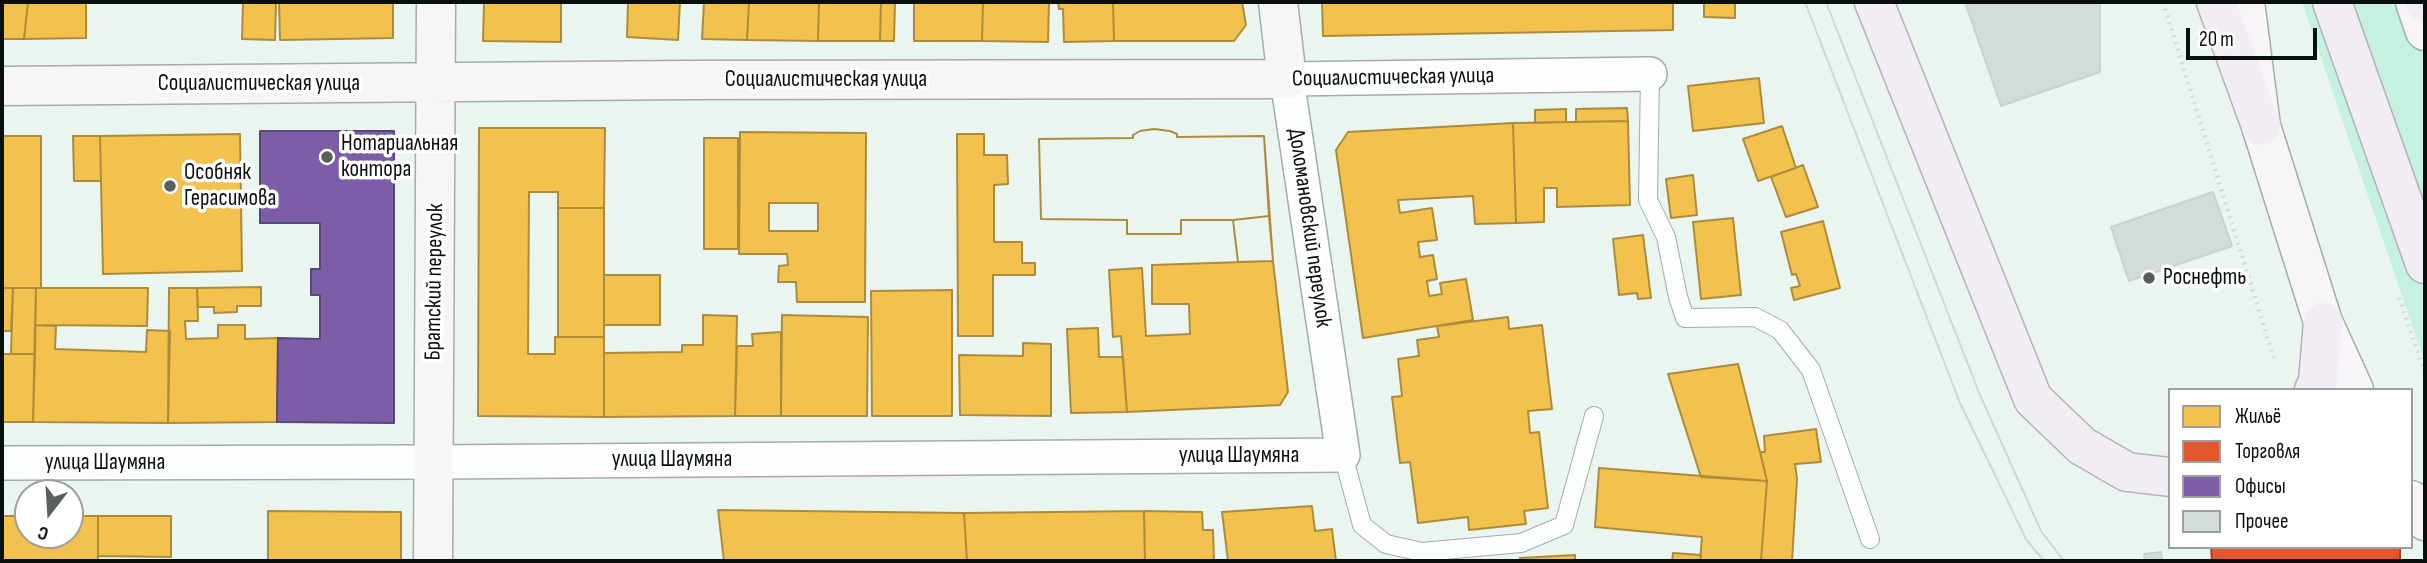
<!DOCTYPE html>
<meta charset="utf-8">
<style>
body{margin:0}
#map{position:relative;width:2427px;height:563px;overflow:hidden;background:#eaf5f0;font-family:"Sofia Sans Condensed",sans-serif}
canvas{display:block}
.frame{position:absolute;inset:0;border:4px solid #090f0d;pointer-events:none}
.legend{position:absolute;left:2168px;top:388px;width:245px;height:161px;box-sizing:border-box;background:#fff;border:2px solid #9d9f9e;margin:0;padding:9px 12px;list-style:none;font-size:21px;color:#090f0d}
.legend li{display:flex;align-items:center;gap:14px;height:35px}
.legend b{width:35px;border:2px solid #9d9f9e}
.north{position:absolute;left:14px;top:479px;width:70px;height:70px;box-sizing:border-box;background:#fff;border:2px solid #9d9f9e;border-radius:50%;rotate:197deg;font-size:19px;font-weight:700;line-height:28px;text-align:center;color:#090f0d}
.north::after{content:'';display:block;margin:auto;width:24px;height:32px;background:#58605c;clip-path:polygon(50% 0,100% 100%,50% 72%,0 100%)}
.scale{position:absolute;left:2186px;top:28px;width:131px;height:32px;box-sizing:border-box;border:4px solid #090f0d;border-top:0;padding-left:9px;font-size:21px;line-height:24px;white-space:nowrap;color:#090f0d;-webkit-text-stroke:5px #fff;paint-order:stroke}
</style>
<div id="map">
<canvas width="2427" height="563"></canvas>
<div class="frame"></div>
<ul class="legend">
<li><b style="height:19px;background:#f2c14e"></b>Жильё</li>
<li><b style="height:19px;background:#e4572e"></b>Торговля</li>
<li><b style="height:19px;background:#7b5ea7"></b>Офисы</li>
<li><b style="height:19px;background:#d3dcd8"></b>Прочее</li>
</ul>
<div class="north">С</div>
<div class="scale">20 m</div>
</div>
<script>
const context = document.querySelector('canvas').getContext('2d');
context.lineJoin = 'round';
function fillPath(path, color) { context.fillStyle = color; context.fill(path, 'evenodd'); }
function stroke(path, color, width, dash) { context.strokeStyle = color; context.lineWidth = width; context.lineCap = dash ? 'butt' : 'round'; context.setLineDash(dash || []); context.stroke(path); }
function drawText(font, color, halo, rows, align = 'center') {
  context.font = font + ' "Sofia Sans Condensed",sans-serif'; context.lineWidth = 7; context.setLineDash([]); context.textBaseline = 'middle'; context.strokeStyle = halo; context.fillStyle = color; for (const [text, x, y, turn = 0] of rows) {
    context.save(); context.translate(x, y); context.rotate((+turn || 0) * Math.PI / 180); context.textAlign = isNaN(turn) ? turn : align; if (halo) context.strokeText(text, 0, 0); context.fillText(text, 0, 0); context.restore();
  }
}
fillPath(new Path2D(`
 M2302 2H2424L2425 363Z`), '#c5f1e0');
const homes = new Path2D(`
 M2 2H28L24 39H2Z
 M28 2H86V38L24 39Z
 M243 2H276L275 40 242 39Z
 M279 2H393V38L280 40Z
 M484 2H561V42L483 41Z
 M628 2H680L678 40 627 37Z
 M704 2H749L747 40 702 39Z
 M749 2H819L818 41 747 40Z
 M819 2H881L880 41H818Z
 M881 2H895L894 41H880Z
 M914 2H983L982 41H914Z
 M983 2H1049L1048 42 982 41Z
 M1058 2H1113L1114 41 1064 42 1063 9H1059Z
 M1113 2H1242L1246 25 1234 41H1114Z
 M1322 2H1673V30L1323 36Z
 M1704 2H1735V18L1704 17Z
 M1759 78 1764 123 1693 131 1688 86Z
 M1627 108 1628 121 1576 122V109Z
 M1566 109V122L1535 123V110Z
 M1628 121 1630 205 1557 207V188H1544V222L1516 223 1513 123Z
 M1513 123 1516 223 1475 224 1473 196 1398 200 1400 213 1432 208 1437 240 1418 242 1420 257 1433 255 1437 279 1427 281 1429 296 1442 294 1440 283 1466 279 1473 320 1363 338 1336 150 1348 132Z
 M1782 126 1796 168 1758 181 1743 139Z
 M479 128H605L604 208H558V192H529L528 354H555V337H604V417L478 416Z
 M1154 129 1170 131 1177 134V137L1264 136 1273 261 1238 262 1233 220H1181V234H1127V220L1041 219 1039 139 1133 138V135L1140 131Z
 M1154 129 1170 131 1177 134V137L1264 136 1269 216 1233 220H1181V234H1127V220L1041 219 1039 139 1133 138V135L1140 131Z
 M740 132 866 133 865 302H797L796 282H778L779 266 788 265 787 254H739ZM769 203H818V231H769Z
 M240 134 242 271 103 274 100 136Z
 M957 134H984V155H1007L1008 184 994 185V242H1022V263H1035V275H993V336H958Z
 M2 136H41V288H2Z
 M73 136H100L101 181H74Z
 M704 138H738V249H704Z
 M1803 165 1818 207 1786 217 1771 177Z
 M1693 175 1697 215 1671 218 1666 179Z
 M558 208H604V337H558Z
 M1269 216 1273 261 1238 262 1233 220Z
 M1733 218 1741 295 1701 299 1693 222Z
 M1823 221 1840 288 1794 300 1791 288 1800 286 1796 274 1792 275 1781 232Z
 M1643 235 1651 298 1638 299 1637 293 1619 295 1613 239Z
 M1273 261 1288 392 1280 405 1127 412 1121 336 1113 337 1109 270 1142 268 1146 336 1190 334 1189 304H1152V265Z
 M604 275H660V325H604Z
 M261 287V306H237V312L214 313V307H198L197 288Z
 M2 288H13L11 331H2Z
 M13 288H36L35 354H11Z
 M36 288H148L147 326 35 325Z
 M169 288H197L198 321H185L186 339 218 338V325H245V339L278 338 277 422 168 423Z
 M952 290V416H872L871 291Z
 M703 315 737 316 735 416 604 417V353L682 352V345H703Z
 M782 315 868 317 867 416H781Z
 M1508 317 1509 329 1542 325 1552 409 1528 411 1530 433 1539 432 1548 508 1524 511 1526 524 1469 530 1468 517 1418 523 1410 462 1400 463 1392 397 1402 396 1398 359 1419 356 1417 340 1439 337 1437 326Z
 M35 325 56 326 55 349 146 352 147 330 170 331 168 423 33 422Z
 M1098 328 1099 357H1123L1127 412 1071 413 1067 329Z
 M781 332V416H735L737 346H753L752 334Z
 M1023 343 1051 344V416L960 415 959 355 1023 356Z
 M2 354H35L33 422H2Z
 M1738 364 1760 452 1767 481 1701 477 1668 374Z
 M1816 429 1821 462 1795 464 1797 479 1792 561H1761L1767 481 1760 452H1765L1764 436Z
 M1599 468 1767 481 1761 561H1700L1702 537 1595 527Z
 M1312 506 1315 531 1332 529 1336 561H1228L1222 512Z
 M718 510 964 513 967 561H724Z
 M268 511 401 512V561H268Z
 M1144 511 1145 561H967L964 513Z
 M1144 511 1202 512 1203 530H1213L1214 561H1145Z
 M2 516H28V535H70V516H98V561H2Z
 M98 516H171V557L98 556Z
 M1673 553 1701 555 1700 561H1672Z
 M1575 555V561H1520V558Z`);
fillPath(homes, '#f2c14e');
stroke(homes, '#ac8c3a', 2);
const shops = new Path2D(`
 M2211 547H2400V561H2212Z`);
fillPath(shops, '#e4572e');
stroke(shops, '#a24124', 2);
const offices = new Path2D(`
 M260 131H394V423L277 422 278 338 320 339V295H311V269H320V223H260Z`);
fillPath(offices, '#7b5ea7');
stroke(offices, '#594679', 2);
const building = new Path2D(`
 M1965 2H2100V72L2001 106Z
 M2213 192 2232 246 2129 281 2111 227Z
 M2161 552 2162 561H2145L2144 554Z`);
fillPath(building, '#d3dcd8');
stroke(building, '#cad1ce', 2);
const lane = new Path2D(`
 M1650 74 1648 200 1666 237 1678 297 1685 318 1755 317 1780 330 1811 370 1870 539
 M1343 455 1362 525 1386 544 1422 552 1521 543 1564 525 1594 416`);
const street = new Path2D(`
 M2 463 433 462 1343 455 1287 79 1650 74`);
const secondary = new Path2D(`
 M2245 2 2261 126 2323 322 2354 390
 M2415 2 2425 31
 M2 86 686 80 1287 79 1278 2
 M2411 500 2425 521
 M433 561 436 2`);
const primary = new Path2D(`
 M1874 2 2033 399 2082 446 2127 472 2170 477
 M2216 2 2261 126
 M2332 2 2425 264
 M2425 2V3
 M2314 390 2318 382 2323 322`);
stroke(lane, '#a4aca8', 20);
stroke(street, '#a4aca8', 36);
stroke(secondary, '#a4aca8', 41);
stroke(primary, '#b5b0ba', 41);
stroke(new Path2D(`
 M2163 2 2275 362
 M2399 298 2425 373`), '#d6d9d7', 4.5, [2, 5]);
stroke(lane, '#fcfefd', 18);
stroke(street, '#fcfefd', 33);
stroke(secondary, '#f7f5f8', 38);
stroke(primary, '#f2edf4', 38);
stroke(new Path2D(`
 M1805 2 1960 403 2026 539 2044 561
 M1826 2 1980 395 2041 531 2064 561`), '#d3d6d5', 2);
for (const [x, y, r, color] of [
 [327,157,7,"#58605c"],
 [170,186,7,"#58605c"],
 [2149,278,7,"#58605c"]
]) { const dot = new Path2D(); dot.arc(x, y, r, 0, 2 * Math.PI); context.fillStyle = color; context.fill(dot); stroke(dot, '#fff', 2.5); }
drawText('23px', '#090f0d', '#fff', [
 ["Социалистическая улица",1393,78,-1],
 ["Социалистическая улица",826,80],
 ["Социалистическая улица",259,84],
 ["Доломановский переулок",1309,228,82],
 ["Братский переулок",435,282,-89],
 ["улица Шаумяна",1239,456],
 ["улица Шаумяна",672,460],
 ["улица Шаумяна",105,463]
]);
drawText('23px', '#090f0d', '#fff', [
 ["Нотариальная",341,144],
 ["контора",341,170],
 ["Особняк",184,173],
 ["Герасимова",184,199],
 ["Роснефть",2163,278]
], 'left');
</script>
